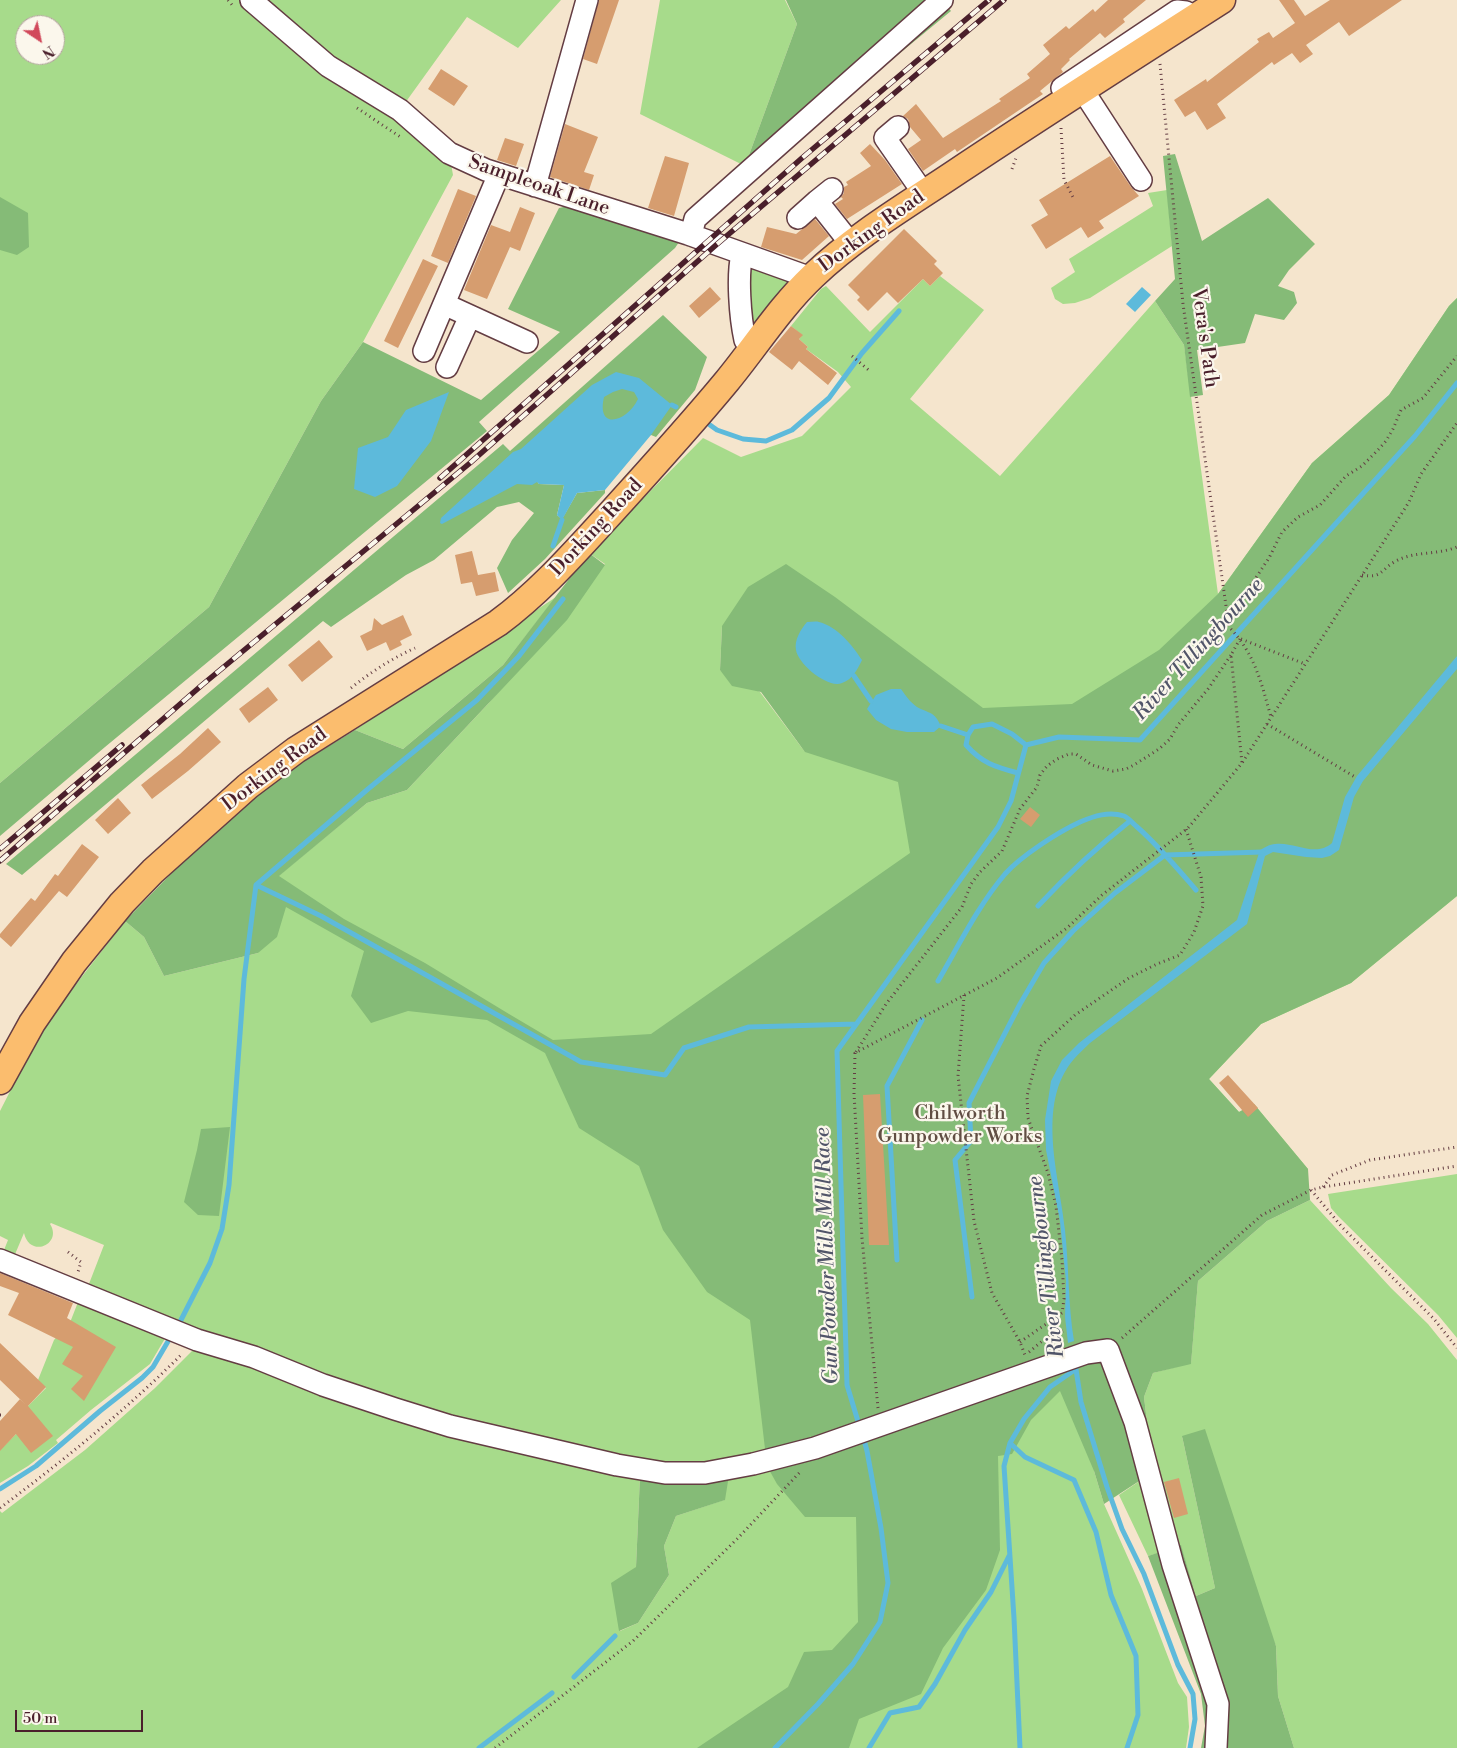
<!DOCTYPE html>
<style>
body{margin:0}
#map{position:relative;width:1457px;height:1748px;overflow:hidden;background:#f5e5cd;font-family:"Libre Bodoni",serif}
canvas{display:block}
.north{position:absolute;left:15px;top:15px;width:50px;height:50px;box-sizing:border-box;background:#fbf7ec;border:1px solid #b4a19f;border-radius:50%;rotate:146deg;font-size:14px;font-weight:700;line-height:20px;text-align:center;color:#4a1f2b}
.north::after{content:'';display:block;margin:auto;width:18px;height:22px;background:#d1495b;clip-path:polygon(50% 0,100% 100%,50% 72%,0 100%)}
.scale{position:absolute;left:15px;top:1710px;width:128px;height:22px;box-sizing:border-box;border:2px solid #4a1f2b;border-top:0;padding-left:6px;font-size:15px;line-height:18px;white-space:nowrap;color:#4a1f2b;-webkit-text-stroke:4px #fbf7ec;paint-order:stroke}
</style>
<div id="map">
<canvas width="1457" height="1748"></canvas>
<div class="north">N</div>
<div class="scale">50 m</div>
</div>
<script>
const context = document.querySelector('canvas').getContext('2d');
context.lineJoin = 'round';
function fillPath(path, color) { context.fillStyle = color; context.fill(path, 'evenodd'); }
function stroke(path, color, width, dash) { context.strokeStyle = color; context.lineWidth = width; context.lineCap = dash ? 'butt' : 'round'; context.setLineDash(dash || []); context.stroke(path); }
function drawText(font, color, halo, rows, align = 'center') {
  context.font = font + ' "Libre Bodoni",serif'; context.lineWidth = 4.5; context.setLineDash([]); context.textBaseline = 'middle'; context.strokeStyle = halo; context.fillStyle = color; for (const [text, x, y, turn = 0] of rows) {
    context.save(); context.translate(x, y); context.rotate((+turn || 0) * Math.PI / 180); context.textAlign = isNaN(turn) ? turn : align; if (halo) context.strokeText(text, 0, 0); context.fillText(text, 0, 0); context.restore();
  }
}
fillPath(new Path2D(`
 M0 0H561L518 48 467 17 400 110 449 153 453 175 363 342 321 401 209 607 0 783ZM25 25H55V55H25Z
 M660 0H785L797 24 745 166 640 114Z
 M1167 190 1172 246 1090 298 1075 303 1063 304 1055 299 1051 288 1075 272 1069 259 1153 206 1148 193Z
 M740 261 811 278 755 346Z
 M940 276 984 310 910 399 1000 476 1155 301 1184 345 1218 594 1312 463 1389 395 1449 306 1457 298V896L1351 983 1261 1024 1209 1079 1239 1112 1254 1104 1308 1169 1276 1186 1180 1276 1094 1471 1104 1504 1142 1589 1178 1683 1187 1697 1189 1727 1186 1748H0V1511L2 1513 85 1450 155 1388 198 1345 640 1476 636 1567 620 1631 638 1623 669 1575 664 1546 676 1516 724 1500 704 1466 640 1464 399 1402 87 1289 104 1245 51 1223 50 1224C63 1244 30 1259 24 1233L13 1259 2 1255 8 1240 0 1236V1111L26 1060 56 1010 125 921 144 937 164 976 258 953 278 876 367 803 407 790 488 704 605 564 589 553 703 438 741 457 802 436 851 387 838 372 806 349 808 347 799 339 802 335 791 326 821 289 826 286 870 332 923 279 930 286ZM722 626 805 752 760 692 720 670Z
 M556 597 503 665 403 749 355 730Z
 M1457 1174V1338L1438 1315 1338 1216 1331 1208 1328 1194Z
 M1310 1200 1391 1288 1428 1324 1457 1360V1748H1294L1278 1696 1276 1646 1182 1436 1215 1588 1196 1596 1181 1546 1172 1548 1153 1472 1144 1397 1153 1373 1191 1363 1198 1281 1267 1221Z
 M80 1297 167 1335 150 1364 91 1410 56 1440 58 1443 28 1466 0 1483V1443L4 1446 17 1433 28 1406 46 1388 38 1380 54 1340 71 1320Z
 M1144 1478 1165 1551 1148 1556 1119 1495Z`), '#a7db8b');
fillPath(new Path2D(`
 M786 0H942L951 11 837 105 745 166 797 24Z
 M1175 154 1202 241 1268 198 1315 244 1289 270 1278 286 1294 292 1297 303 1284 320 1255 314 1245 343 1197 350 1203 395 1190 397 1184 345 1155 301 1175 279 1163 156Z
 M0 197 28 213 29 247 17 255 0 250Z
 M585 202 685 233 675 248 479 422 487 431 105 747 0 836V783L209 607 321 401 363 342 481 400 560 332 508 309 559 208Z
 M1457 298V896L1351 983 1261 1024 1209 1079 1239 1112 1254 1104 1308 1169 1310 1200 1267 1221 1198 1281 1191 1364 1153 1373 1144 1397 1153 1472 1104 1504 1094 1471 1060 1391 1031 1420 1012 1454 998 1456 1000 1550 986 1590 943 1648 921 1694 859 1719 849 1748H697L788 1687 804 1652 832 1650 858 1622 856 1517H805L777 1484 767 1466 750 1320 707 1292 663 1230 639 1166 579 1128 545 1053 487 1020 408 1011 371 1023 351 996 364 951 286 907 277 937 258 953 164 976 144 937 125 921 198 846 262 787 355 730 403 749 503 665 589 553 605 565 567 620 407 790 367 803 279 876 344 919 425 963 509 1014 553 1040 651 1034 910 853 898 782 805 752 761 692 732 686 720 670 722 626 748 587 786 564 835 597 983 708 1072 704 1159 650 1218 594 1312 463 1389 395 1449 306Z
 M663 315 707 357 695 390 656 437 651 435 532 474 539 484 564 485 557 515 562 519 577 493 605 490V493L545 559 508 593 497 568 512 540 534 513 519 502 497 507 434 560 406 575 331 627 323 621 22 875 6 864 503 444 510 451Z
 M230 1127 219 1216 198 1215 184 1202 197 1150 201 1129Z
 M1205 1429 1276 1646 1278 1696 1294 1748H1201L1205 1726 1201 1694 1148 1556 1181 1545 1196 1596 1215 1588 1182 1436Z
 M729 1475 725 1500 676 1516 664 1546 669 1575 638 1623 619 1631 611 1583 636 1567 640 1476Z`), '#85bb77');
fillPath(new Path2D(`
 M1142 287 1151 295 1135 312 1126 304Z
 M616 372 639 378 672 405 651 435 605 490 577 493 562 520 557 515 564 485 539 484 537 482 532 485 517 484 442 524 440 523 441 518 513 452 521 449 592 385ZM622 389 634 392 638 399C628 421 596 432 604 397L613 392Z
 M449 392 431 441 397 486 375 497 354 489 358 448 388 437 406 410Z
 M807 622C811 622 816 621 819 622 838 627 852 645 862 660 857 670 853 679 842 683 828 689 798 664 796 650 794 640 801 629 807 622Z
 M1457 656V669L1363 781 1354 797 1339 850 1330 856 1322 858 1306 857 1273 852 1265 856 1247 924 1090 1043C1085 1048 1079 1053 1074 1059 1035 1104 1060 1178 1065 1230 1069 1267 1068 1304 1074 1341L1068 1343 1065 1317 1066 1281 1060 1221 1046 1150 1045 1120 1051 1081 1062 1060 1079 1043 1237 920 1260 850C1264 848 1270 844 1275 844 1294 841 1315 858 1332 843L1345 797 1357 776Z
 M891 689H901C905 695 911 703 917 707 930 714 934 711 941 726L934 732H907L891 729 876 720 867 709 876 695Z`), '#5dbadb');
stroke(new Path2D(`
 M672 405 676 407
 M710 425 717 430 743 439 766 441 792 430 829 398 862 353 899 311
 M553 546 562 520
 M854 676 871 701
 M941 726 968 735 973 727 992 724 1012 734 1026 745
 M968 735 966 745C982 763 995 767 1018 773
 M256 885 321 916 581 1062 665 1075 684 1048 749 1027 856 1024
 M1038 906C1067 875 1097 847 1130 821
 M938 981C959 945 978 906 1005 874 1021 856 1058 832 1080 822 1094 816 1109 811 1124 816 1129 818 1132 823 1136 826 1158 845 1177 868 1196 890
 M897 1260 887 1086 922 1020
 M972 1297 955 1160 971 1141 969 1103 1020 1004 1044 963 1073 931 1115 893 1165 855 1263 852
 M181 1320 210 1263 222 1229 229 1185 244 979 256 885 368 789 477 700 519 656 563 599
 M1075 1363 1081 1402 1107 1487 1122 1529 1144 1574 1178 1665 1193 1694 1195 1719 1190 1748
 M860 1428 847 1385 837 1051 998 827 1011 801 1026 745 1059 737 1140 740 1415 436 1457 383
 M1010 1443 1025 1457 1074 1480 1096 1532 1111 1595 1136 1656 1138 1715 1127 1748
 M0 1489 36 1466 100 1411 142 1378 153 1367 170 1338
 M574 1677 615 1636
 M479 1748 552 1693
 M775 1748 818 1704 853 1664 880 1622 888 1583 881 1528 867 1451 863 1436
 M869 1748 890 1713 919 1707 935 1684 965 1630 991 1592 1009 1556
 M1020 1748 1014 1618 1004 1466 1010 1443 1024 1419 1050 1387 1076 1369`), '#5dbadb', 5);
fillPath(new Path2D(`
 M599 0H619L597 64 583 59Z
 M1108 0H1146L1123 19 1125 22 1105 38 1100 33 1069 59 1070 60 1061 69 1063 72 1040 91 1043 94 957 152 955 149 923 171 908 149 921 140 910 127 908 119 903 116 916 104 943 138 1001 101 999 99 1030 78 1027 74 1050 54 1043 45 1066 26 1069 29 1093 9 1095 12Z
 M1279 0H1294L1305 16 1330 0H1402L1349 36 1339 22 1306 45 1313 54 1300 63 1292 53 1274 65 1272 62 1217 104 1226 118 1207 130 1195 111 1185 117 1174 100 1206 79 1207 82 1259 42 1257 39 1269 32 1273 38 1295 23Z
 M441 69 468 86 454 106 428 89Z
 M565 124 598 137 584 172 594 175 589 190 550 177Z
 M505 138 524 144 516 166 497 160Z
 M870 144 885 160 902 184 847 219 835 204 843 199 841 197 844 193V187L848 185 846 182 871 166 860 153Z
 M665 156 689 163 674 216 648 208Z
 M1110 156 1131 187 1139 196 1099 221 1104 228 1088 238 1081 227 1046 249 1031 225 1048 215 1039 200Z
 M458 189 476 196 448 263 431 256Z
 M520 207 535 213 520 251 510 247 487 299 464 290 491 225 510 232Z
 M815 219 829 236 802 260 761 247 767 227 796 234Z
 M904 229 937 261 934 264 943 273 930 286 923 279 898 303 887 292 868 311 857 300 860 297 848 285Z
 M423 259 438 266 398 348 384 341Z
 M710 287 721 299 699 318 689 306Z
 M791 326 803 335 799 339 808 347 806 349 837 373 828 385 799 361 792 370 769 352Z
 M472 551 478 575 495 572 499 591 476 596 472 582 461 584 455 555Z
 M403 615 412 635 400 641 402 645 390 651 386 642 367 651 360 636 372 630 374 618 382 625Z
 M319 640 333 657 302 682 288 665Z
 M268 687 278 700 249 723 239 709Z
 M208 728 221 742 188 771 152 799 141 785 180 754Z
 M118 798 131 813 108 834 95 820Z
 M1030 807 1040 815 1031 827 1020 819Z
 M82 844 99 857 67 897 59 891 11 947 0 937V934L31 898 35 901 55 874 58 876Z
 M1228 1075 1258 1108 1248 1117 1219 1083Z
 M880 1094 889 1245H869L863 1095Z
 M0 1273 73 1303 67 1318 116 1347 84 1401 71 1389 83 1376 62 1364 73 1347 8 1315 19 1293 0 1286Z
 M0 1343 46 1387 28 1406 53 1436 31 1453 16 1434 0 1451V1421L20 1399 26 1405 0 1380Z
 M1179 1478 1188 1514 1174 1518 1164 1482Z`), '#d69d6f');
const minor = new Path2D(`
 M251 0 328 66 400 110 449 153 486 170 688 234 811 278
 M1062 88 1177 11 1186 12 1194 18
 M1082 89 1141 180
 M898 127 885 138 924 194
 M535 186 587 0
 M832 189 817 201 851 244
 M798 218 817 201
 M691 235 695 219 942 0
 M742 254C737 276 740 317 745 340L755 346
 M444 304 527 342
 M424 351 499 174
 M447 367 470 316
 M0 1260 197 1340 254 1357 323 1385 395 1409 450 1426 617 1465 665 1473H705L753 1464 815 1448 1086 1353 1108 1350 1135 1422 1173 1565 1218 1704 1216 1748`);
const major = new Path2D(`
 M0 1081 32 1023 74 962 122 903 153 871 248 786 296 750 498 623C540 592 574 553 609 515 649 471 689 427 727 381 755 347 781 306 813 276 856 235 909 204 958 171 1045 113 1133 57 1222 0`);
stroke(minor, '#643d43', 24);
stroke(major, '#643d43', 29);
stroke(new Path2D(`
 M228 0 233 6
 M1160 64 1183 304 1229 627C1255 654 1261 682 1271 717
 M357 108 402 138
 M1061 128 1064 180 1073 197
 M1012 169 1016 158
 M852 356 871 372
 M1362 575C1382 579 1381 569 1396 561 1414 551 1438 555 1457 547
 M1229 623 1236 616 1248 597 1247 591 1269 558 1282 532 1298 517 1320 505 1346 476 1362 466 1376 452 1386 441 1393 429 1401 410 1423 398 1457 356
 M1240 639 1231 655 1242 763
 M1241 639 1305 664
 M351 688C371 672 391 659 415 648
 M1267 724 1355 777
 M964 995 958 1076 974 1221 992 1293 1020 1342 1025 1355
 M856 1052 886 1004 962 907 971 884 980 872 1002 851 1020 809 1037 787 1040 775 1047 766 1057 759 1069 754H1076L1092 765 1113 771 1126 769 1134 765 1159 749 1170 739 1178 725 1208 689 1231 655
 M1323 1187 1332 1175 1370 1160 1457 1147
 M1311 1190 1342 1227 1434 1319 1457 1348
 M68 1252 81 1262 78 1272
 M1122 1338 1262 1215 1311 1190 1323 1187 1457 1166
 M1020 1342 1062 1313 1064 1299 1062 1260 1056 1206 1048 1173 1028 1118 1027 1096 1034 1069 1041 1046 1075 1015 1129 978 1157 964 1180 955 1194 932 1203 906 1201 877 1186 829
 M1029 1352 1046 1338 1063 1331
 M878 1408 862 1238 854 1093 855 1053 997 978 1067 928 1102 895 1188 828 1242 763 1409 502 1421 474 1457 423
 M0 1415H1
 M0 1508C64 1460 126 1410 182 1354
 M495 1748 633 1641 738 1538 801 1471`), '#643d43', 3, [1, 4]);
stroke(minor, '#fff', 21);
stroke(major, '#fbbd6e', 26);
const rail = new Path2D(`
 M440 478 802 158 989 0
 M0 849 122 745
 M0 861 202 685 470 463 716 245 1004 0`);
stroke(rail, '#4a1f2b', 5.5);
stroke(rail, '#fbf7ec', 4, [11]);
drawText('20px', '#4a1f2b', '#fbf7ec', [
 ["Sampleoak Lane",539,186,19],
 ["Dorking Road",872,232,-36],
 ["Vera's Path",1204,338,82],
 ["Dorking Road",597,528,-47],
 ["Dorking Road",275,770,-37]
]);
drawText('20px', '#614e43', '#fbf7ec', [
 ["Chilworth",960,1114],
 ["Gunpowder Works",960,1137]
]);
drawText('italic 21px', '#515569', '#fbf7ec', [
 ["River Tillingbourne",1199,650,-48],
 ["Gun Powder Mills Mill Race",828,1256,-92],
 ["River Tillingbourne",1047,1267,-97]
]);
</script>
